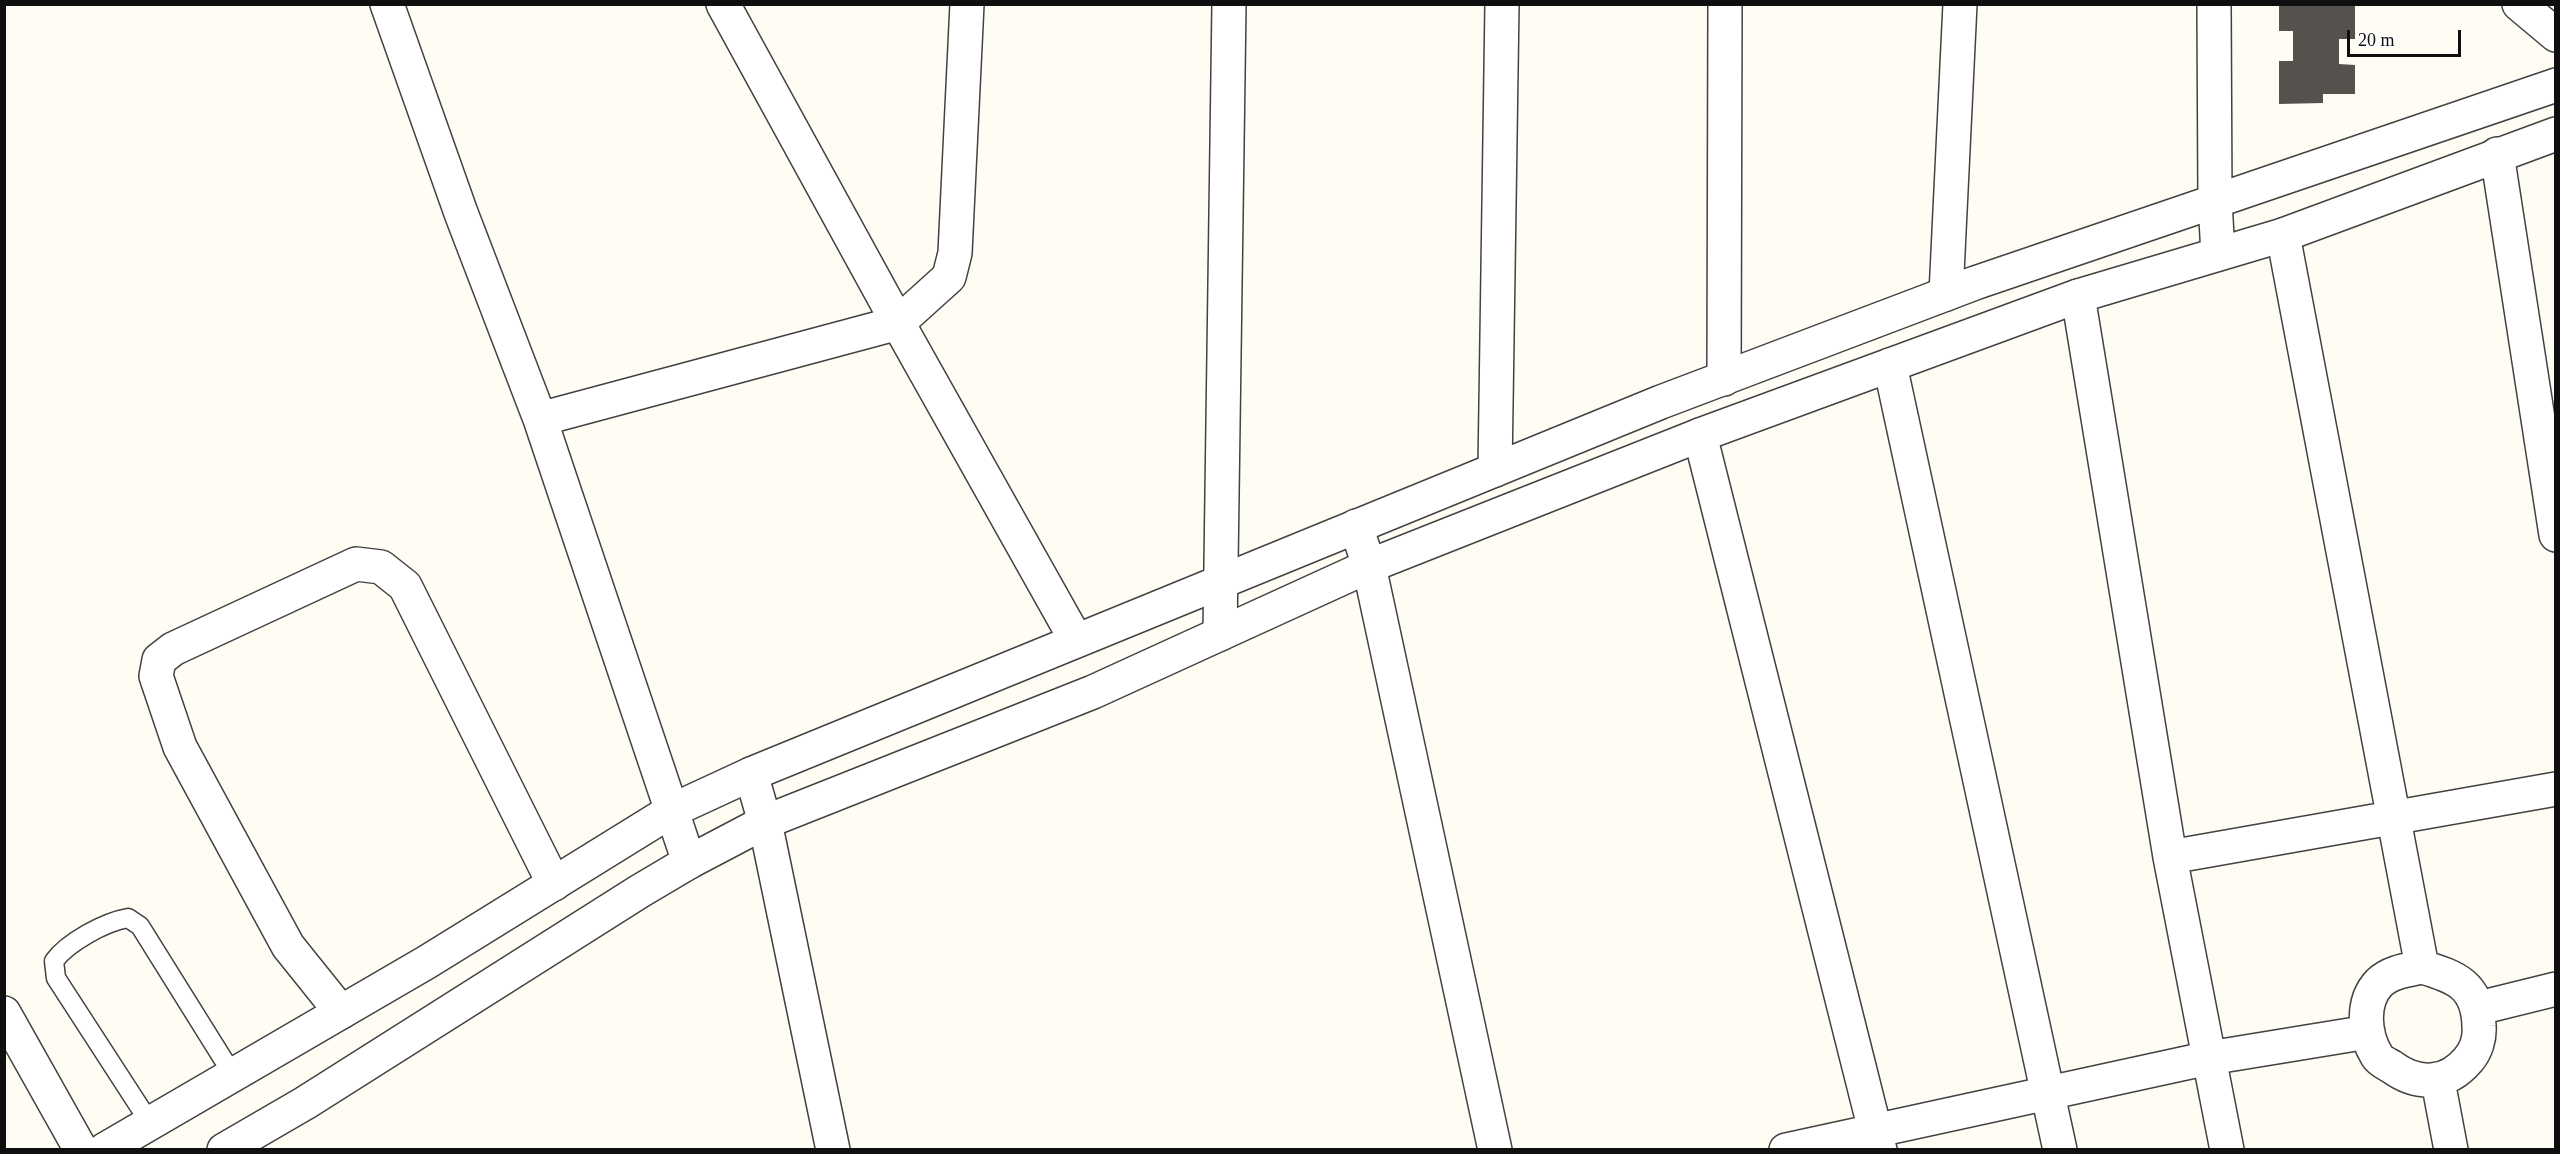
<!DOCTYPE html>
<style>
body{margin:0}
#map{position:relative;width:2560px;height:1154px;overflow:hidden;background:#fefcf3;font-family:"Times New Roman",serif}
canvas{display:block}
.frame{position:absolute;inset:0;border:6px solid #0f0f0f;pointer-events:none}
.scale{position:absolute;left:2347px;top:30px;width:114px;height:27px;box-sizing:border-box;border:3px solid #0f0f0f;border-top:0;padding-left:8px;font-size:18px;line-height:21px;white-space:nowrap;color:#0f0f0f;-webkit-text-stroke:4px #fff;paint-order:stroke}
</style>
<div id="map">
<canvas width="2560" height="1154"></canvas>
<div class="frame"></div>
<div class="scale">20 m</div>
</div>
<script>
const context = document.querySelector('canvas').getContext('2d');
context.lineJoin = 'round';
function fillPath(path, color) { context.fillStyle = color; context.fill(path, 'evenodd'); }
function stroke(path, color, width, dash) { context.strokeStyle = color; context.lineWidth = width; context.lineCap = dash ? 'butt' : 'round'; context.setLineDash(dash || []); context.stroke(path); }
fillPath(new Path2D(`
 M2279 4H2355V39H2339V64L2355 65V94H2323V103L2279 104V61H2293V31H2279Z`), '#57514d');
const service = new Path2D(`
 M150 1123 56 978 54 961C68 942 105 922 128 918L140 926 233 1075`);
const minor = new Path2D(`
 M387 4 461 213 540 419 689 862
 M967 4 955 253 949 277 898 323 1076 640
 M2214 4 2215 202 2218 254
 M2519 4 2556 35
 M2497 154 2556 535
 M2283 235 2422 967
 M1946 294 1960 4
 M2078 296 2170 857 2227 1150
 M1890 365 2060 1150
 M1724 379 1725 4
 M540 419 898 323 723 4
 M1700 435 1880 1150
 M1495 470 1502 4
 M1356 526 1369 566 1495 1150
 M1220 634 1229 4
 M751 774 765 822 833 1150
 M2170 857 2556 789
 M2422 967C2457 977 2478 986 2479 1026 2480 1038 2476 1051 2468 1060 2447 1085 2418 1086 2392 1067 2387 1064 2380 1061 2377 1056 2364 1035 2361 1002 2379 983 2390 972 2407 970 2422 967Z
 M2479 1008 2556 989
 M341 1012 288 946 180 747 156 676 159 660 173 649 356 564 381 567 405 586 554 884
 M4 1013 81 1150
 M2438 1081 2451 1150
 M1786 1150 2209 1058 2368 1032`);
const tertiary = new Path2D(`
 M104 1150 427 962 671 811 751 774 1661 402 1975 283 2556 85
 M224 1150 305 1103 640 891 689 862 765 822 1093 692 1369 566 1700 435 2078 296 2283 235 2556 134`);
stroke(service, '#424242', 21);
stroke(minor, '#424242', 36);
stroke(tertiary, '#424242', 36);
stroke(service, '#fff', 18);
stroke(minor, '#fff', 33);
stroke(tertiary, '#fff', 33);
</script>
